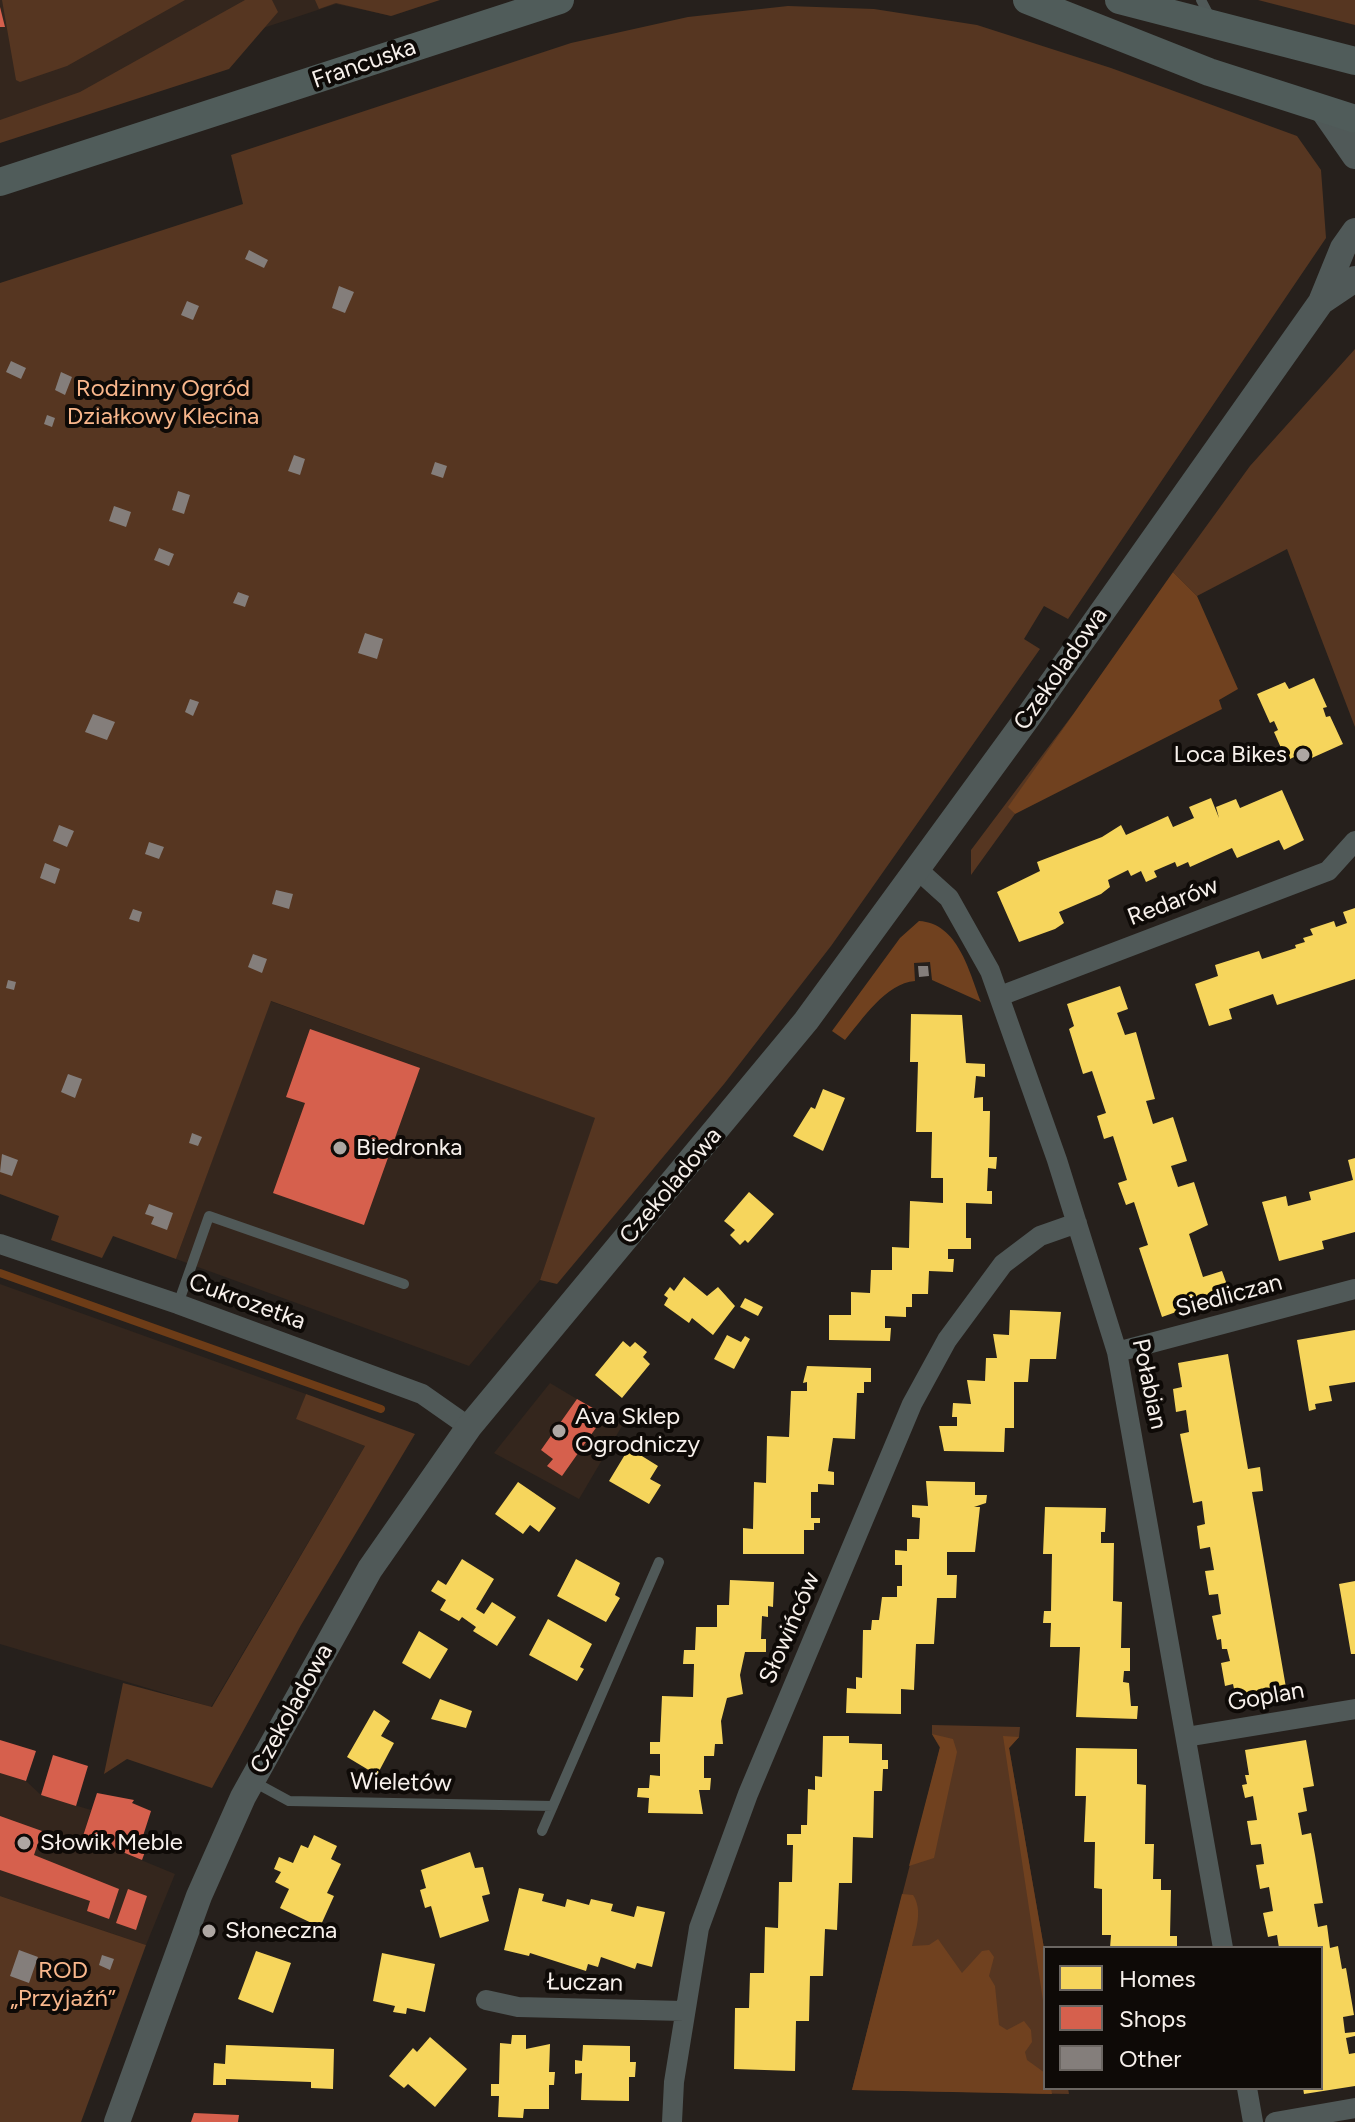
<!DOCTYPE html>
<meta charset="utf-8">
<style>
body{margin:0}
#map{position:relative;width:1355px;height:2122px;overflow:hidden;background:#26201c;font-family:Figtree,sans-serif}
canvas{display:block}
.legend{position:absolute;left:1043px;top:1946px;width:280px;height:144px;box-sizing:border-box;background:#0e0a07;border:2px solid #6b6662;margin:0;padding:10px 14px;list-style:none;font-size:24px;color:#f7f0eb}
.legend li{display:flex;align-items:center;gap:16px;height:40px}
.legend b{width:40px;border:2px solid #6b6662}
</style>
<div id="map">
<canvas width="1355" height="2122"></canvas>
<ul class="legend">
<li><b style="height:22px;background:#f6d55c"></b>Homes</li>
<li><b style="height:22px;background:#d6604d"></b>Shops</li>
<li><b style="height:22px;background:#847e7b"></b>Other</li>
</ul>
</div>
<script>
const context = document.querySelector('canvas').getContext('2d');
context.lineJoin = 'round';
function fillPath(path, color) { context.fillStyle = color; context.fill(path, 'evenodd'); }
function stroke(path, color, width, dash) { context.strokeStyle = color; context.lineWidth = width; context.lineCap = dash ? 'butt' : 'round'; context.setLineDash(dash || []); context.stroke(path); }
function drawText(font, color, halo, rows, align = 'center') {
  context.font = font + ' Figtree,sans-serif'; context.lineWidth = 8; context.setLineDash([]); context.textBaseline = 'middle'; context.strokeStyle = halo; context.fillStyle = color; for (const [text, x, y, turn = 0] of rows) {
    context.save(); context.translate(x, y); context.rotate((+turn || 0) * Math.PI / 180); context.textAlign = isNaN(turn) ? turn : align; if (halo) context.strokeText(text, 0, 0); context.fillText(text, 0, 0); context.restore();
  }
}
fillPath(new Path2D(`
 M0 0H437L392 16 336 4 260 29 0 132Z
 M270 1001 596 1118 540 1280 469 1366 176 1259Z
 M0 1284 306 1394 297 1419 365 1446 211 1707 0 1644Z
 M550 1383 622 1426 579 1499 494 1453Z
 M0 1773 26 1781 41 1795 91 1810 83 1836 175 1874 146 1945 0 1896Z`), '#34261d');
fillPath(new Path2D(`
 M2 0H185L67 66 20 82 16 80Z
 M245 0H272L278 12 229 69 0 143V120L80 92Z
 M315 0H440L391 16 336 3 319 9Z
 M1258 0H1355V25Z
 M788 6 874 9 977 25 1111 68 1297 136 1321 170 1326 238 1068 619 1044 606 1024 639 1040 649 831 946 724 1084 557 1284 540 1280 595 1118 271 1001 176 1259 113 1236 102 1258 51 1240 59 1216 0 1194V283L243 204 231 155 571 43 688 17Z
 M1355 349V727L1287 549 1197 596 1173 572 1250 466Z
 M1074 713 1009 807 1015 814 971 875V850Z
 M306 1394 415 1434 301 1625 212 1788 127 1759 104 1774 123 1683 212 1707 365 1446 296 1419Z
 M932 1725 1020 1727 1019 1737 1009 1748 1045 1954V2088H1068L1069 2094 852 2090 940 1748 932 1734Z
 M0 1896 146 1945 81 2122H0Z`), '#563621');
fillPath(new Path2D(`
 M1173 572 1197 596 1238 689 1219 700 1222 709 1015 814 1008 807Z
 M919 921C958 923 969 971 981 1002L932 980 930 962 914 963 915 981C886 983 862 1020 845 1040L832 1031 900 938Z
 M932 1734 953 1739 957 1752 934 1858 909 1866 940 1747Z
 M1003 1736 1019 1737 1009 1748 1045 1954V2014Z
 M902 1894 913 1895C923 1910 916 1930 912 1946L929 1945 938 1939 962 1973 982 1951 989 1950 994 1957 989 1976 995 1986 999 2025 1007 2030 1024 2021 1031 2030 1032 2042 1025 2052 1027 2060 1045 2073V2088H1051L1052 2094 852 2090Z`), '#70411f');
fillPath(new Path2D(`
 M1314 678 1327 707 1323 708 1326 717 1330 716 1343 744 1305 761 1302 753 1290 759 1285 757 1274 732 1278 730 1274 721 1270 723 1257 694 1285 682 1289 689Z
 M1282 790 1304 840 1284 850 1279 840 1237 858 1232 848 1190 867 1188 862 1177 867 1175 862 1154 871 1157 877 1146 882 1141 871 1131 876 1128 870 1108 880 1110 887 1101 894 1059 912 1064 923 1055 929 1019 942 997 892 1040 871 1037 862 1102 837 1121 825 1126 835 1168 816 1173 827 1194 818 1189 807 1211 798 1219 818 1216 807 1236 799 1240 808Z
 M1355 908V979L1277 1005 1273 994 1229 1009 1232 1019 1209 1026 1195 984 1218 976 1215 965 1259 951 1262 959 1296 948 1295 945 1305 942 1303 938 1313 935 1310 929 1334 921 1336 927 1347 923 1343 912Z
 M1120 986 1128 1009 1117 1013 1125 1035 1136 1032 1155 1099 1146 1101 1153 1124 1173 1117 1187 1161 1171 1166 1178 1187 1194 1182 1208 1225 1189 1234 1203 1277 1222 1271 1230 1293 1162 1317 1139 1248 1148 1245 1134 1202 1126 1205 1118 1183 1127 1180 1113 1136 1104 1139 1097 1116 1106 1113 1092 1071 1083 1074 1069 1029 1074 1026 1067 1004Z
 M911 1014 962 1015 966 1063 985 1064V1077L976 1076 974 1098 983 1097V1111H990L989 1157H997L996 1169 988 1168 987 1191H992V1204L966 1203V1238H971V1249H948V1259H954L953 1272 929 1271 928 1294H912V1307H906V1317L885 1316V1328H891L890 1341 829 1340V1315H851V1292L870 1293 871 1270H892V1247L909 1248 910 1201 943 1203V1178H931L932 1132H916L918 1062H910Z
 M823 1089 845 1098 823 1151 793 1136 811 1107 815 1109Z
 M1355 1158V1232L1322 1241 1324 1249 1279 1261 1262 1202 1286 1196 1288 1206 1311 1200 1309 1192 1353 1180 1348 1160Z
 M749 1192 774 1214 748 1243 745 1240 740 1245 730 1235 735 1230 724 1221Z
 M684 1277 707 1296 718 1287 735 1306 713 1335 692 1318 689 1323 664 1305 668 1298 664 1295 670 1287 674 1291Z
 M745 1298 763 1307 758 1316 740 1307Z
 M1010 1310 1061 1312 1056 1359H1030L1028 1382H1014V1428H1005L1004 1452 944 1451 939 1426H957V1417H952L953 1403 971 1404 967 1380 985 1381 986 1358H997L993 1334 1009 1335Z
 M1355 1330V1382L1329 1386 1332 1401 1315 1404 1316 1409 1309 1411 1297 1340Z
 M727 1335 741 1342 745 1336 750 1339 734 1369 714 1359Z
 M623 1341 630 1347 635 1342 647 1352 643 1357 650 1364 622 1398 595 1375Z
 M1228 1354 1248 1469 1260 1467 1263 1491 1252 1492 1288 1699 1238 1708 1233 1684 1225 1686 1221 1663 1230 1661 1227 1649H1222L1221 1639 1217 1640 1212 1616 1221 1614 1218 1594 1209 1595 1205 1571 1214 1570 1210 1547 1200 1549 1197 1526 1205 1524 1202 1501 1193 1503 1180 1434 1189 1432 1186 1410 1176 1412 1173 1389 1182 1387 1178 1363Z
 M807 1366 871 1368V1382H864V1393H857L855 1439 833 1438 828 1471 834 1472V1485L818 1484V1492H811V1518H820V1523H814V1530H804V1554H743V1528L753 1529 754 1482 766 1483 767 1436 789 1437 791 1391H807V1382L803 1383Z
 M629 1448 658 1466 650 1479 661 1485 649 1504 609 1481Z
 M926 1481 975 1482V1495H987L986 1503 974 1507H980L975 1552H947V1575H957L956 1598H937L934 1644H916L914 1690 901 1689V1714L846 1713 847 1688 856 1689V1677L862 1678 863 1630H871L872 1620H879L882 1597H897V1586H902V1565H895V1550L907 1551V1539H919L920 1518 912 1517V1505L928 1506Z
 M518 1482 556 1508 539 1532 530 1525 523 1534 495 1514Z
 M1045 1507 1106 1508 1105 1532H1101V1543H1114L1113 1601 1122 1602 1121 1648H1130V1671H1124L1123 1682 1129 1683 1131 1706H1138L1137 1719 1076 1717 1080 1647H1050L1051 1623H1043L1044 1611H1051L1052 1554H1043Z
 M462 1559 494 1579 476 1609 484 1614 492 1602 516 1617 497 1646 473 1631 476 1627 462 1617 459 1621 440 1610 446 1600 431 1591 438 1580 446 1585Z
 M576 1559 620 1583 615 1595 620 1598 606 1622 557 1596Z
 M730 1580 774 1582 773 1607 768 1606V1617L762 1616 761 1639H766V1652H745L740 1675 743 1694 727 1698 721 1721 723 1744H715L714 1756H704V1778H711L710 1790H699L703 1814 648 1813 649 1798 637 1797 638 1788H649L650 1775 660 1776V1754H650V1742H660L662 1696 693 1697 694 1664H683L684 1650H695L696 1627H717V1605H729Z
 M1355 1581V1654H1351L1339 1584Z
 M548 1619 592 1644 580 1667 584 1669 577 1681 529 1655Z
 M419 1631 448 1649 430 1679 402 1663Z
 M440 1699 472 1711 466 1728 431 1719Z
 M374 1710 390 1721 381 1736 394 1743 377 1775 347 1757Z
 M823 1736H849V1743L882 1744V1760H888V1769H883L882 1791H874L873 1838 853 1837 852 1883H839L837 1930 825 1929 823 1976H810L809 2021H796L795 2071 734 2069 735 2008H749L750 1973H764L765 1927 778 1928 779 1882H792L793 1845H787V1834H801V1825H807L808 1789 815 1790V1776L822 1777Z
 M1306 1740 1314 1786 1303 1788 1307 1811 1298 1813 1302 1835 1311 1833 1315 1855 1323 1903 1314 1904 1318 1927 1327 1925 1330 1948 1338 1946 1342 1969 1346 1968 1354 2015 1343 2017 1345 2033 1355 2032V2036L1346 2038 1349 2054 1355 2053V2086L1304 2094 1303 2088H1321V1948H1279L1277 1935 1268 1937 1263 1913 1273 1911 1269 1887 1260 1889 1256 1865 1264 1864 1261 1844 1251 1845 1247 1821 1257 1820 1253 1796 1245 1798 1242 1785 1247 1784 1245 1775H1249L1245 1750Z
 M1076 1748 1137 1749V1784L1146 1785 1145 1844H1154L1153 1879H1161V1890H1171L1170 1936H1177V1948H1110L1111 1935H1102V1889L1094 1888 1095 1842H1084L1086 1796H1075Z
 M314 1835 337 1846 331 1859 341 1864 327 1893 334 1896 320 1927 280 1908 289 1889 275 1882 281 1872 274 1869 279 1857 293 1863 301 1845 308 1848Z
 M470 1852 475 1868 483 1867 490 1894 482 1896 489 1921 440 1938 431 1906 425 1908 420 1890 426 1888 421 1870Z
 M519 1888 544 1894 542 1901 565 1907 567 1899 589 1905 591 1899 613 1904 611 1911 634 1917 637 1906 665 1912 652 1967 637 1963 635 1969 601 1957 598 1967 588 1964 586 1971 530 1953 529 1956 504 1950Z
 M256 1951 291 1963 273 2013 238 1999Z
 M382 1953 435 1964 425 2012 407 2008 406 2014 393 2012 395 2006 373 2001Z
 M512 2035H526V2049L550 2044 549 2072H555L554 2085H549V2109H524L523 2118 498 2117 499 2096H491V2084H499L500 2043 511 2044Z
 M430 2037 467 2069 435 2107 408 2084 404 2088 389 2076 413 2048 417 2052Z
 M226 2045 334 2049 333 2089 311 2088V2082L226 2079V2085H213L214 2063 225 2064Z
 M583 2045 630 2046V2062H636L635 2077H629V2101L581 2100 582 2073 575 2074V2060L582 2061Z`), '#f6d55c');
fillPath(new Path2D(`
 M0 7 5 27H0Z
 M310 1029 420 1068 364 1225 273 1193 305 1103 286 1097Z
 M577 1399 605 1415 562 1476 547 1466 553 1459 541 1450Z
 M0 1740 36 1751 26 1781 0 1773Z
 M53 1755 88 1766 76 1806 41 1795Z
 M97 1793 134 1800 132 1803 151 1811 143 1836 150 1838 142 1860 83 1836Z
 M0 1816 42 1831 34 1855 119 1889 109 1919 87 1911 90 1901 0 1870Z
 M128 1889 147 1896 136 1930 116 1923Z
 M194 2113 239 2115 238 2122H191Z`), '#d6604d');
stroke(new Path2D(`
 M0 1273 381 1409`), '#6d3c17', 8);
fillPath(new Path2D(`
 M249 250 268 260 264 268 245 259Z
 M339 286 354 292 345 313 332 308Z
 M187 301 199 306 193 320 181 315Z
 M11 361 26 368 21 379 6 372Z
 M61 372 72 377 65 395 55 390Z
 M210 408 221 412 215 428 205 425Z
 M47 415 55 418 52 427 44 424Z
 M294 455 305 459 300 475 288 471Z
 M435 462 447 466 443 478 431 474Z
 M178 491 190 495 184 514 172 510Z
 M114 506 131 512 126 527 109 521Z
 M159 548 174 554 169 566 154 560Z
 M238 592 249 596 245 607 233 603Z
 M365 633 383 639 377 659 358 653Z
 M190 699 199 702 193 716 185 712Z
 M93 714 115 722 107 740 85 732Z
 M59 825 74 831 67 847 53 841Z
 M149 842 164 847 159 859 145 854Z
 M45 863 60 869 55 884 40 878Z
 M276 890 293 894 289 909 272 904Z
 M133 909 142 912 139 922 129 919Z
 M253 954 267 959 262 973 248 967Z
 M918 966H928L929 976 919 977Z
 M8 980 16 982 14 990 6 988Z
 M68 1074 82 1079 75 1098 61 1092Z
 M192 1133 202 1137 198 1146 189 1143Z
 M2 1154 18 1160 12 1176 0 1172Z
 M149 1204 173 1213 167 1230 151 1224 154 1217 145 1214Z
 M19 1950 38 1957 29 1983 10 1976Z
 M102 1955 114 1959 110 1970 99 1965Z`), '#847e7b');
stroke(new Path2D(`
 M1201 0 1211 19
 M178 1304 209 1216 404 1284
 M254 1782 289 1801 553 1806
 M542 1831 659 1562`), '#505958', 10);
stroke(new Path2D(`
 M918 870 949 898 990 971 1057 1160 1117 1352 1223 1948
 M1000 996 1328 871 1355 841
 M0 1244 178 1304 422 1394 469 1427
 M1117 1352 1355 1289
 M1186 1737 1355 1709
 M486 2000 518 2007 684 2011
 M1247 2088 1253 2122
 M672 2122 674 2082 699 1928 748 1794 912 1404 947 1340 1003 1264 1040 1236 1077 1223
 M1275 2122 1355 2108`), '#505958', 20);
stroke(new Path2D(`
 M1323 110 1355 156
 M1321 302 1355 279
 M117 2122 199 1896 243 1797 370 1569 469 1427 806 1021 1028 717 1321 302 1343 248 1355 231`), '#505958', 26);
stroke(new Path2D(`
 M1027 0 1209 72 1355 119
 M1119 0 1355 61
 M0 182 560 0`), '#505c5a', 28);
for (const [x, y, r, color] of [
 [1303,755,8,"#aea7a3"],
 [340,1148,8,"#aea7a3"],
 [559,1431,8,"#aea7a3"],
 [24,1843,8,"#aea7a3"],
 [209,1931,8,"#aea7a3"]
]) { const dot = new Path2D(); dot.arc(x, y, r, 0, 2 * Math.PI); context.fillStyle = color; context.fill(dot); stroke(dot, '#0e0a07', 3); }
drawText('24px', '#f7f0eb', '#0e0a07', [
 ["Francuska",364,64,-19],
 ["Czekoladowa",1061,669,-55],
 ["Redarów",1173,902,-21],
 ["Czekoladowa",671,1186,-50],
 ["Siedliczan",1229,1296,-15],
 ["Cukrozetka",247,1302,20],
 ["Połabian",1149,1384,78],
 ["Słowińców",790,1628,-67],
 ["Goplan",1266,1697,-10],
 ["Czekoladowa",292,1709,-61],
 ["Wieletów",401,1783,1],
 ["Łuczan",585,1983,1]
]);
drawText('24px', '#f9b78c', '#0e0a07', [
 ["Rodzinny Ogród",163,389],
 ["Działkowy Klecina",163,417],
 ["ROD",63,1971],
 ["„Przyjaźń”",63,1999]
]);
drawText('24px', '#f7f0eb', '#0e0a07', [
 ["Loca Bikes",1287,755,"right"],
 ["Biedronka",356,1148],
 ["Ava Sklep",575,1417],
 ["Ogrodniczy",575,1445],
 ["Słowik Meble",40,1843],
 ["Słoneczna",225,1931]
], 'left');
</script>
